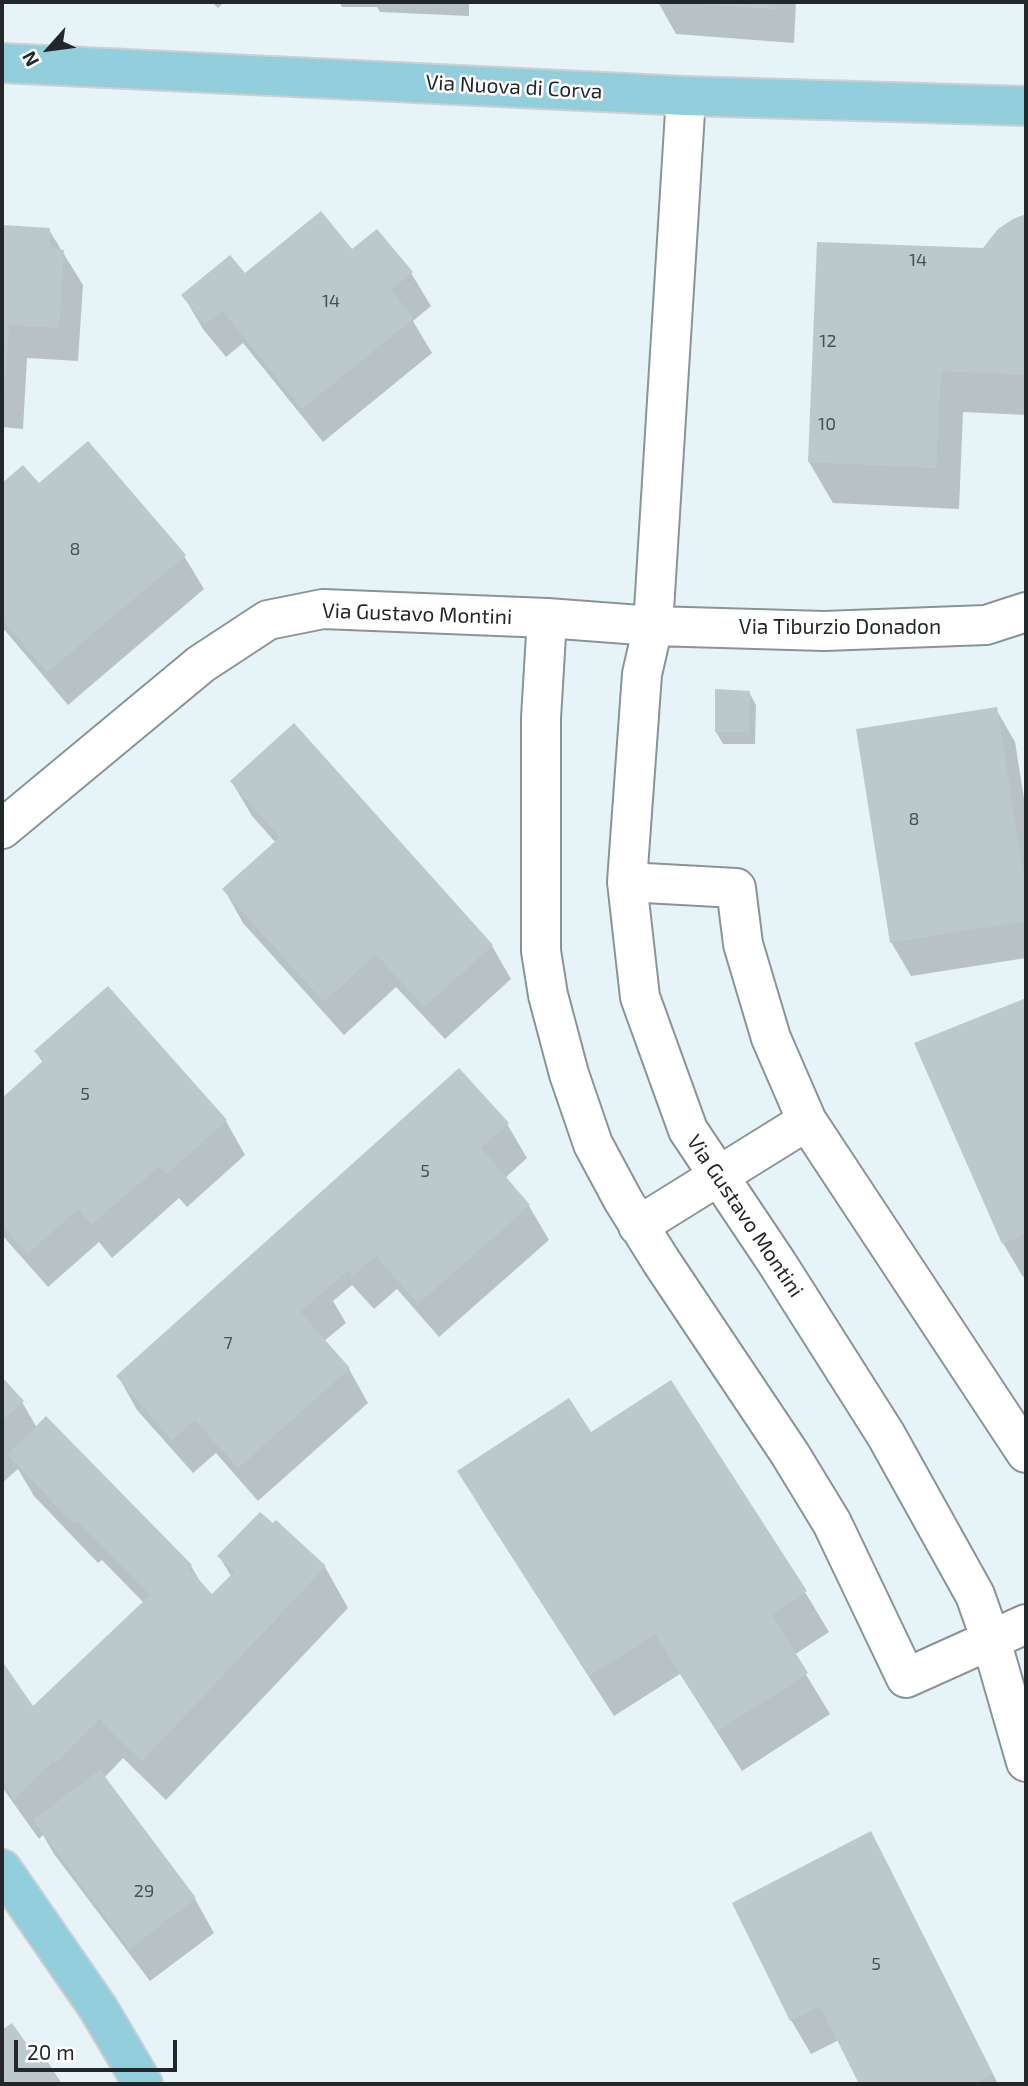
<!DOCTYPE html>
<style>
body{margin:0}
#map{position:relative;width:1028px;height:2086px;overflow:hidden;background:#e6f3f7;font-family:"Exo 2",sans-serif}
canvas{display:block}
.frame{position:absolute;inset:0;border:4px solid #222729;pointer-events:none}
.north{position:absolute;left:14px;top:14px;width:70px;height:70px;-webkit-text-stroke:5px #fff;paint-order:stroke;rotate:242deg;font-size:19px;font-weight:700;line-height:28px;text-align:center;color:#222729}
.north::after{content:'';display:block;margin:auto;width:24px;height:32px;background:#222729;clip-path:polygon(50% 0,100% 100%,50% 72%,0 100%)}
.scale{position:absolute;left:14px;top:2040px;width:163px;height:32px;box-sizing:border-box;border:4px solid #222729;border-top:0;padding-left:9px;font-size:21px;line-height:24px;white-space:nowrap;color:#222729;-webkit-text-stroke:5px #fff;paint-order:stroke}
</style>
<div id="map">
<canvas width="1028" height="2086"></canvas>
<div class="frame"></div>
<div class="north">N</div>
<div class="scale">20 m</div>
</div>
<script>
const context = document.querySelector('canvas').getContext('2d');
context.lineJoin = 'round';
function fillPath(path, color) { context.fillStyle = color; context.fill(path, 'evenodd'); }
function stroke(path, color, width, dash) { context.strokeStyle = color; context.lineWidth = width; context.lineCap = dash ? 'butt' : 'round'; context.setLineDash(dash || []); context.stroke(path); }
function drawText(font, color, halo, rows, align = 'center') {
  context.font = font + ' "Exo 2",sans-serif'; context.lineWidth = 5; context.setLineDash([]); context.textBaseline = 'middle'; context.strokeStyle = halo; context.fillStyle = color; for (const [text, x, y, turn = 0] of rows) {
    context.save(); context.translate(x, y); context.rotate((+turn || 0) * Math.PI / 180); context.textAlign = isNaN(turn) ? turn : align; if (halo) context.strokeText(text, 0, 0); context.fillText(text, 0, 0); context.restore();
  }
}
fillPath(new Path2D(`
 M212 2H224L218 8Z
 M339 2H469V16L380 12 377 7H342Z
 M658 2H796L794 43 676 34Z
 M1026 215V415L963 412 959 509 833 503 809 462 984 250 1013 220Z
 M2 227 49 230 83 285 78 361 27 358 23 429 2 427Z
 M351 252 411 273 431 306 413 321 432 353 323 442 243 343 226 357 203 329 183 295 245 276Z
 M23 467 39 486 184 556 204 589 68 705 2 627V485Z
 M749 692 756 705 755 744H723L716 732Z
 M996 709 1015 742 1026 811V958L911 976 891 942Z
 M232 782 492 946 511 979 445 1039 396 987 344 1035 243 923 224 889 276 843 252 816Z
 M1026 1000V1275L1023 1277 1003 1243 917 1044Z
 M36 1052 226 1121 245 1155 187 1207 179 1198 112 1258 99 1242 48 1287 2 1235V1100L43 1063Z
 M507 1124 527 1158 505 1178 529 1206 549 1240 439 1337 397 1289 374 1309 352 1285 333 1301 346 1323 324 1341 349 1369 368 1403 258 1501 216 1453 193 1473 137 1410 118 1376Z
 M2 1380 22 1402 37 1428 191 1566 204 1588 212 1597 231 1576 219 1556 325 1567 348 1608 166 1800 123 1758 104 1778 195 1899 214 1933 150 1981 54 1854 43 1835 39 1839 2 1787V1664L33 1708 144 1603 102 1560 98 1563 34 1496 18 1469 2 1483Z
 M459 1471 805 1592 829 1632 794 1655 830 1714 742 1771 680 1674 614 1716 483 1512Z
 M870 1834 889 1867 998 2084H861L839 2040 811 2054 791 2020Z
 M12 2026 33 2057 39 2053 60 2084H2V2033Z`), '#0003');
fillPath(new Path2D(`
 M697 2H775V9L697 4Z
 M321 211 352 249 377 229 413 272 391 290 414 318 302 409 222 310 205 324 181 295 230 255 245 273Z
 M1026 214V375L941 371 936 468 808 462 817 242 983 248 998 229 1013 219Z
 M2 225 50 228V248L64 250 59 328 9 325 4 396 2 395Z
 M88 441 186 555 47 672 2 619V483L23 465 39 483Z
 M715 689 750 691 749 732H715Z
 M997 707 1026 892V921L890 943 856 729Z
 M294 723 493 945 424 1007 376 954 324 1002 222 889 280 837 230 781Z
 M108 986 227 1120 167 1174 159 1166 91 1225 78 1209 27 1254 2 1225V1098L43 1061 34 1051Z
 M1026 998V1234L1002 1244 914 1043Z
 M459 1068 509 1123 481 1148 530 1205 418 1304 376 1256 353 1276 348 1270 300 1312 350 1368 238 1468 195 1420 172 1440 116 1376Z
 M2 1377 24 1401 2 1421Z
 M671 1380 807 1591 771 1614 808 1673 718 1731 655 1634 589 1676 457 1471 569 1398 591 1432Z
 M46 1416 192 1565 189 1569 212 1594 235 1571 217 1556 260 1512 273 1523 276 1520 326 1566 142 1761 99 1719 56 1763 53 1761 15 1800 2 1782V1661L33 1706 150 1595 77 1520 74 1524 8 1455Z
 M100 1770 196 1898 130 1949 33 1820Z
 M871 1831 993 2074 973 2084H859L820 2006 790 2021 732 1903Z
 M12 2023 34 2054 40 2050 62 2084H2V2030Z`), '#bcc9cc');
const minor = new Path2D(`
 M686 96 653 626 642 674 627 882 640 997 688 1130 777 1263 886 1435 975 1595 991 1640 1026 1762
 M547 618 541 718V951L548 995 569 1074 593 1144 623 1200 661 1261 790 1454 832 1523 906 1678 1026 1624
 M2 829 201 664 268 620 323 609 547 618 653 626 824 631 986 625 1026 612
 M627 882 736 888 743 944 771 1038 807 1121 1026 1453
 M638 1226 807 1121`);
const major = new Path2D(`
 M2 63 686 96 1026 106
 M2 1869 98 2008 143 2084`);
stroke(minor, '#889498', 42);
stroke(major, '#cecfd0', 42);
stroke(minor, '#fff', 38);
stroke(major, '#92cedc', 38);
drawText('18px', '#485052', null, [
 ["14",918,260],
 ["14",331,301],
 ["12",828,341],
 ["10",827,424],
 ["8",75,549],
 ["8",914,819],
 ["5",85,1094],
 ["5",425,1171],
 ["7",228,1343],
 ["29",144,1891],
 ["5",876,1964]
]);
drawText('21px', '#222729', '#fff', [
 ["Via Nuova di Corva",514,87,3],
 ["Via Gustavo Montini",417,614,2],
 ["Via Tiburzio Donadon",840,627],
 ["Via Gustavo Montini",745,1216,56]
]);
</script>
